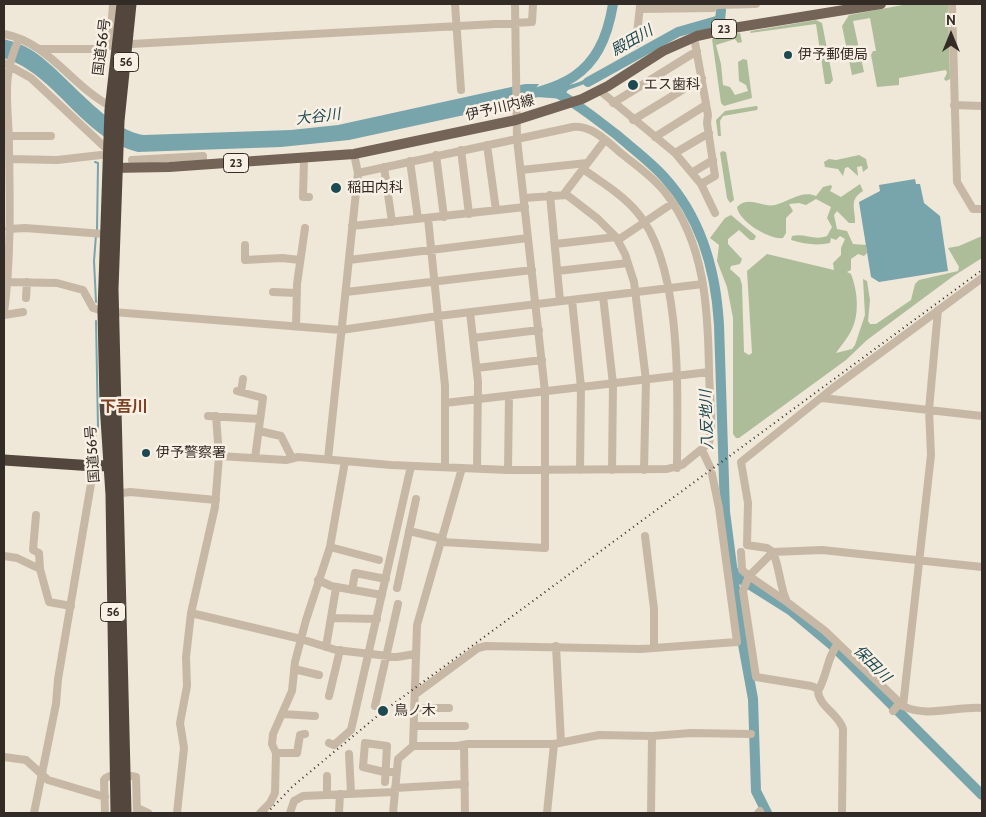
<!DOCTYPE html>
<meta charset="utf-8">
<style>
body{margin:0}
#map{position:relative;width:986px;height:817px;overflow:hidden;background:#efe7d8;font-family:Cabin,sans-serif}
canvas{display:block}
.frame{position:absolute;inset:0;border:5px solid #332b26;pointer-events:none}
.north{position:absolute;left:926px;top:10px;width:50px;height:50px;-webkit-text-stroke:4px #f8f0e4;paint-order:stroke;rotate:0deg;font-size:14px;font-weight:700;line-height:20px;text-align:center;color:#332b26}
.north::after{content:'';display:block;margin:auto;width:18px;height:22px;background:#332b26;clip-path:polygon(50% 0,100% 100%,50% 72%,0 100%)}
</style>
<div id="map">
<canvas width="986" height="817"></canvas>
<div class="frame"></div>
<div class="north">N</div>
</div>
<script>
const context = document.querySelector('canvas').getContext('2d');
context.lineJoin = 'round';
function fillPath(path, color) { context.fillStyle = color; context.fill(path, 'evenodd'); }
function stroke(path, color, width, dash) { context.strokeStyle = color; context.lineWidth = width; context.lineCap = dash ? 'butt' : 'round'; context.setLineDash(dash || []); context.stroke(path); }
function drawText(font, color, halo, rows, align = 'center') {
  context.font = font + ' Cabin,"Noto Sans JP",sans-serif'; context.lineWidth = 5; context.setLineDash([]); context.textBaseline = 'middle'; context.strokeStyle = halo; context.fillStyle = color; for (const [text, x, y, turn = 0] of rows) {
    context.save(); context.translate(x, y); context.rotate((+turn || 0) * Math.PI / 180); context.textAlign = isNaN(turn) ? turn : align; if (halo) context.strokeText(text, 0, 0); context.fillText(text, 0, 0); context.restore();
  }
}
fillPath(new Path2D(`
 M908 4H948L950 79 946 81 944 79 947 73 946 70 899 78V85L877 87 871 55 873 51H876L870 18 853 21 864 72 852 75 842 26 849 15Z
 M816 20 822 23 833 80 830 84H825L816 24 750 33 751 31Z
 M740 33 742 42 738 43 735 39 716 45 721 64 723 85 730 87 735 95 748 91 746 85 739 81 738 62 743 59 747 60 752 98 724 106 721 103 712 39Z
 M756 106 758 107 757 110 723 116 720 121 721 136H718L716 120 725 111Z
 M722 151 726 152 734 200 730 203 727 198 720 153Z
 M859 155 866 159 868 168 863 172 862 166 857 167 858 176 848 167 845 168 843 176 838 169 825 167 824 162 829 159 836 160Z
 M860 184 863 191C848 200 856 210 855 223H849L837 211 834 215 837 229 847 231 853 244 866 245 867 253 864 256 858 254 851 259V270L847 272 851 274C858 292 860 316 850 333 846 340 840 347 836 353L852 349 855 345 865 315 863 279 867 281 870 300 868 321 870 324H876L911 300 915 284 919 280 958 271 959 267 948 248 959 246 982 236V258L952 277 867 340 846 360 739 438H736L733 434V318L727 287 717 261 719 245 710 238 725 218 731 215 756 236 754 240H750L739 230 728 239V244L742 259 740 264 731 266 730 269 740 278 742 285 744 352 749 355 752 353 747 271 767 254 834 270 833 263 841 255V248L845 239 840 236 836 240 831 238 830 243C817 246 804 244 791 240L792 236C805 233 814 241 827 236L832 227 827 218 831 207 816 199 806 205 799 203 789 204 793 211 786 218V233L783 238C770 240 739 222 737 207 749 195 762 208 775 205 788 202 802 190 816 196L823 187 831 185 832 187 830 191 841 197Z`), '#aebd99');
fillPath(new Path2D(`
 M4 39C14 42 24 45 33 51 64 71 108 131 144 135L291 130 338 125 525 84H539L536 88C554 86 571 88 587 78V81L600 76 601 78 568 90 566 93 570 97 565 99 508 95 502 98 492 109 349 140 281 147 138 152C81 138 56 74 4 58Z
 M915 179 916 184H920L924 203 940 216 948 271 879 282 871 277 859 202 880 191 879 185Z`), '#78a4ab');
stroke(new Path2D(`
 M95 162 98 163 97 230
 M96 302 94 261 96 235
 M94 459 95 437 98 428 96 321`), '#78a4ab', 2);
stroke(new Path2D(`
 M588 82 678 32 720 20 721 10
 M555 92C577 103 597 120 617 135 633 149 651 162 665 178 701 218 716 272 719 325L725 512 740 628 753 699 756 791 767 813
 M488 103C556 89 600 84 613 4
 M733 570 736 576 790 610 833 646 982 795`), '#78a4ab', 10);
stroke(new Path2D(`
 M455 4 461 90
 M952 4 957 182 973 209H982
 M718 5 756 4
 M640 9 713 8 718 4
 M4 34C48 42 72 86 110 106
 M694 37 708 115 707 123 715 176 701 184
 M636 43 640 6
 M110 45 113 4
 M40 49H98L113 45 532 22 533 4
 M4 63 31 78 110 152
 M599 90 675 153 701 184 715 213
 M613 103 697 51
 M954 105 982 106
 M633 120 702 78
 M9 136H51
 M655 137 706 105
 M487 145 496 210
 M461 150 469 214
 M675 153 709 133
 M436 155 444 217
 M10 159 57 160 101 155
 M304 159 303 197H309
 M132 160 203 156V164
 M410 161 418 219
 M384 167 392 222
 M583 169C601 182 622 194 637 212 684 267 677 398 677 468
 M521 170 587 163
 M693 172 713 160
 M564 194 605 140
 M550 195 560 301
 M524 198 567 195 598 219 616 237 625 254 634 282 646 380 644 470
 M428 218 445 386V467
 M352 226 525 207
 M9 229 25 228 104 234
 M618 240 673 203
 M555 244 616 237
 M245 245V260L282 258 300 260
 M349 260 528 238
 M557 271 628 263
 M4 282 57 283 83 290 93 308 103 311
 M273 292 297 293
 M346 292 532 270
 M603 296 613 384 612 470
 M26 298 27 282
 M572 300 581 387 580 470
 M938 310 929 410 931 455 903 706C926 718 957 706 982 708
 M113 312 341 330 438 316 703 284
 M470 312 478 382 477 468
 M4 313C11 259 10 203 9 148 9 105 0 79 19 39
 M4 315 23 312
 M296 327 297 284 305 228
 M473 338 539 330
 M477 368 542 360
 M237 391 263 398 255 458
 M241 392 243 379
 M822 398 982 416
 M445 403 709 372
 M208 416 260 419
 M216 416 219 456
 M259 431 281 436 292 458
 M702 450 710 467
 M328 459 358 173 354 154
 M508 470 509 396
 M115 494 130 492 216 500
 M36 515 33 550 39 553 40 569
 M409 531 443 539
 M645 536 654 609V648
 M442 542 545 548V392L517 139 515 4
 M330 547 379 560
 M741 552 742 570 749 576 743 591 756 677 811 686 819 689
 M4 556 17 558 40 569 49 602 71 606
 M318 580 331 586 382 595
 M397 588 416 499
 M352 590 355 573 386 579
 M787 602 749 576 773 552 767 548 747 545 748 503 741 462 833 388 982 278
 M191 613 301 639 336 650 397 657 415 654
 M333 618 377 619
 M838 644C827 656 827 677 818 691 819 707 839 714 843 729L842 813
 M556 646 561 742
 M326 647 336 588
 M294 669 319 675
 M417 693 478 648 486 646 640 649 737 642 719 508 712 474
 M329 696 340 650
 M375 706 398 604
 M903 706 825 631 787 602C780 588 780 569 773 552L822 550 982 567
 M416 708H449
 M893 711 900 703
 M282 714 315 716
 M415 726H465
 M329 743 334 745 351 730 411 466
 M464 745 465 813
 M413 746H457L468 744H554L599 735 652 736 691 733 751 734
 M276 753H297L300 735 305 734
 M349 754 351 793
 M4 757 26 760 48 780 105 797
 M327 776V794
 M385 782 387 746 365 743 363 767 384 772H396
 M395 788 465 784
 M137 808 148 813
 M34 813 56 704 58 679 94 466
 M105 813 104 780C110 772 127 775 136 777L137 813
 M177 813 184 748 180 723 187 686 186 657 191 613 215 507 219 456 286 460 298 457 391 465 508 470 667 469 682 465 709 443C714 420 709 393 709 370 708 308 705 243 665 192 653 177 637 166 622 154 608 142 592 125 573 127L358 173
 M260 813 270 803 275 793 276 753 272 744 273 734 292 691 295 662 306 620 330 547 345 461
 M290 813 294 801 303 796 394 792
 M339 813 340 794
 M393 813 398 759 413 746 417 625 462 468
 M547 813 554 744
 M651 813 652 736
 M758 813 760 811`), '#c7b8a5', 8);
stroke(new Path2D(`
 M111 168 169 167 354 154 516 120 582 99 608 86 663 51 697 36 733 28 881 4`), '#746457', 10);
stroke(new Path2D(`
 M4 460 94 466 114 465
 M116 813 111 495 105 404 103 311 110 110 122 4
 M126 813 113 289 119 121 131 4`), '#53463d', 11);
stroke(new Path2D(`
 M267 813 293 786 381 713 982 270`), '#332b26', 2, [1, 4]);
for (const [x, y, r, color] of [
 [788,55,5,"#1d4952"],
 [633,85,6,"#1d4952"],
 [336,188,6,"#1d4952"],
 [146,453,5,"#1d4952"],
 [383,711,6,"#1d4952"]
]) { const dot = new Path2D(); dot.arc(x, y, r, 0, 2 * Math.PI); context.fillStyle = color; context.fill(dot); stroke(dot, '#f8f0e4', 2); }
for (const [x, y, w] of [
 [724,29,25],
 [126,62,25],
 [236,163,25],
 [113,612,25]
]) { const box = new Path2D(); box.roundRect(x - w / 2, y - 9.5, w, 19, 4); context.fillStyle = '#f8f0e4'; context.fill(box); stroke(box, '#332b26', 1); }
drawText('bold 12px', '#332b26', null, [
 ["23",724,29],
 ["56",126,62],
 ["23",236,163],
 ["56",113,612]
]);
drawText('14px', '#332b26', '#f8f0e4', [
 ["国道56号",102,47,-83],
 ["伊予川内線",500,108,-13],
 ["国道56号",93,454,-94]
]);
drawText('14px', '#332b26', '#f8f0e4', [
 ["伊予郵便局",798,55],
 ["エス歯科",644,85],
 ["稲田内科",347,188],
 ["伊予警察署",156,453],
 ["鳥ノ木",394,711]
], 'left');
drawText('italic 15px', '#1d4952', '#f8f0e4', [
 ["殿田川",632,41,-30],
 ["大谷川",318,117,-7],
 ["八反地川",707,420,-92],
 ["保田川",872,664,45]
]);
drawText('bold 16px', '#7e4123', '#f8f0e4', [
 ["下吾川",124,407]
]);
</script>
